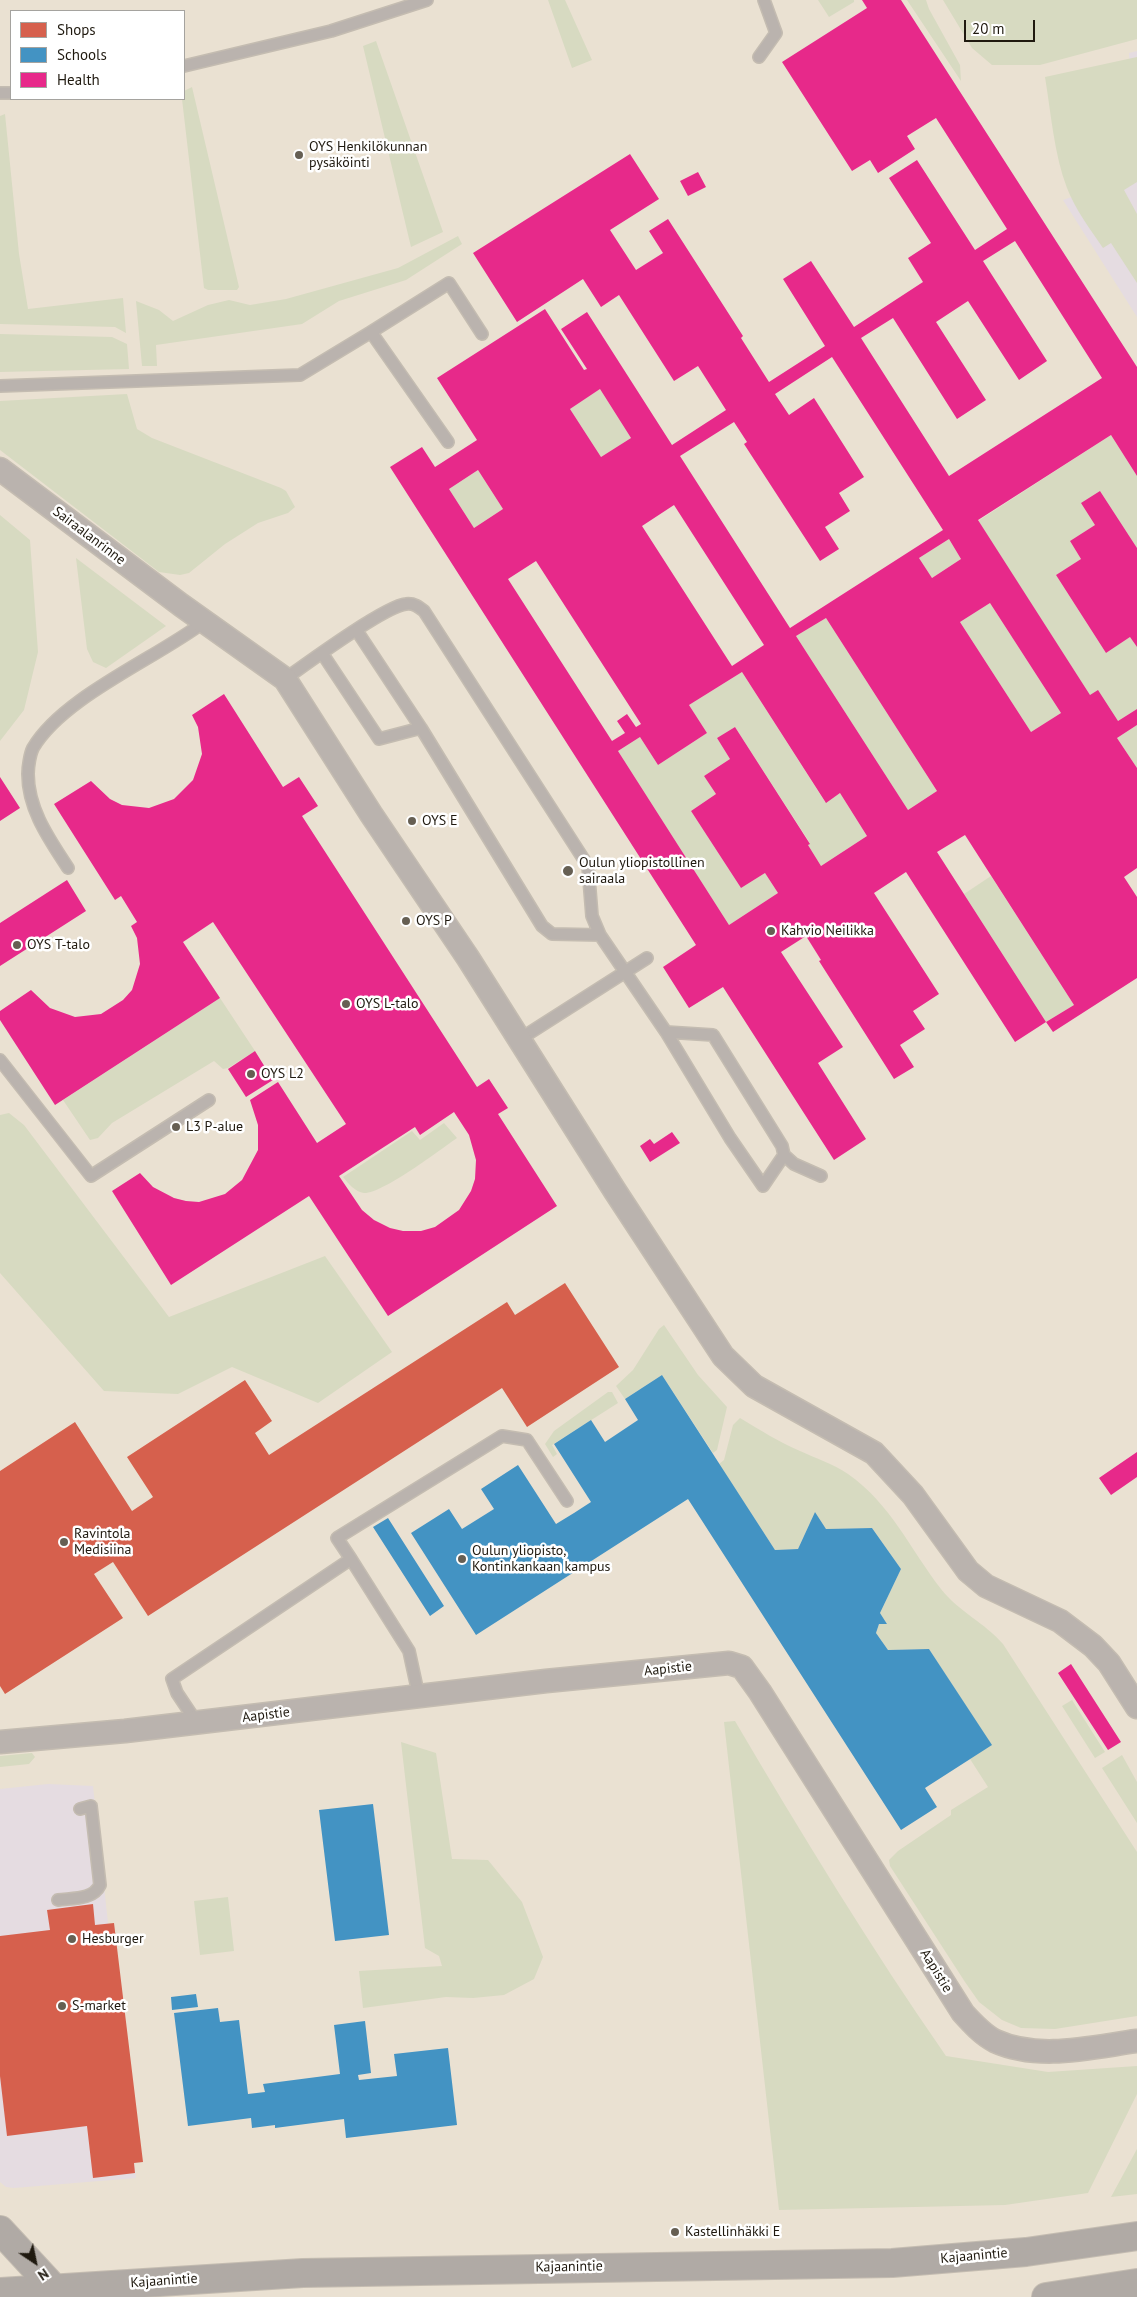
<!DOCTYPE html>
<meta charset="utf-8">
<style>
body{margin:0}
#map{position:relative;width:1137px;height:2297px;overflow:hidden;background:#eae1d2;font-family:"PT Sans",sans-serif}
canvas{display:block}
.legend{position:absolute;left:10px;top:10px;width:175px;height:90px;box-sizing:border-box;background:#fff;border:1px solid #a5a39f;margin:0;padding:6px 9px;list-style:none;font-size:15px;color:#1f190f}
.legend li{display:flex;align-items:center;gap:10px;height:25px}
.legend b{width:25px;border:1px solid #a5a39f}
.north{position:absolute;left:10px;top:2237px;width:50px;height:50px;-webkit-text-stroke:4px #fff;paint-order:stroke;rotate:146deg;font-size:14px;font-weight:700;line-height:20px;text-align:center;color:#1f190f}
.north::after{content:'';display:block;margin:auto;width:18px;height:22px;background:#1f190f;clip-path:polygon(50% 0,100% 100%,50% 72%,0 100%)}
.scale{position:absolute;left:964px;top:20px;width:71px;height:22px;box-sizing:border-box;border:2px solid #1f190f;border-top:0;padding-left:6px;font-size:15px;line-height:18px;white-space:nowrap;color:#1f190f;-webkit-text-stroke:4px #fff;paint-order:stroke}
</style>
<div id="map">
<canvas width="1137" height="2297"></canvas>
<ul class="legend">
<li><b style="height:14px;background:#d6604d"></b>Shops</li>
<li><b style="height:14px;background:#4393c3"></b>Schools</li>
<li><b style="height:14px;background:#e7298a"></b>Health</li>
</ul>
<div class="north">N</div>
<div class="scale">20 m</div>
</div>
<script>
const context = document.querySelector('canvas').getContext('2d');
context.lineJoin = 'round';
function fillPath(path, color) { context.fillStyle = color; context.fill(path, 'evenodd'); }
function stroke(path, color, width, dash) { context.strokeStyle = color; context.lineWidth = width; context.lineCap = dash ? 'butt' : 'round'; context.setLineDash(dash || []); context.stroke(path); }
function drawText(font, color, halo, rows, align = 'center') {
  context.font = font + ' "PT Sans",sans-serif'; context.lineWidth = 5; context.setLineDash([]); context.textBaseline = 'middle'; context.strokeStyle = halo; context.fillStyle = color; for (const [text, x, y, turn = 0] of rows) {
    context.save(); context.translate(x, y); context.rotate((+turn || 0) * Math.PI / 180); context.textAlign = isNaN(turn) ? turn : align; if (halo) context.strokeText(text, 0, 0); context.fillText(text, 0, 0); context.restore();
  }
}
fillPath(new Path2D(`
 M1137 51V317L1063 200 1135 175 1129 53Z
 M48 1784 93 1786 136 2178 14 2188 6 2187 0 2182V1789Z`), '#e5dce1');
fillPath(new Path2D(`
 M548 0H565L592 60 572 68Z
 M818 0H854V2L829 17Z
 M907 0H926L929 9 960 65 961 81Z
 M943 0H1137V39L1040 65H992L972 48Z
 M376 41 443 232 411 247 363 46Z
 M1137 57V182L1124 190 1137 214V283L1111 243 1103 248C1090 229 1075 209 1067 188 1054 154 1051 113 1045 77Z
 M192 87 239 287 237 290H208L204 288 182 99 184 91Z
 M5 114 19 254 28 309 123 298 126 333 115 327 0 324V116Z
 M458 236 462 244 406 280 339 301 302 324 156 345 157 366H142L136 301 159 310 173 321 208 305 229 300 250 305 286 299 398 268Z
 M0 334 112 337 127 344 129 369 0 372Z
 M600 389 631 438 601 457 570 409Z
 M127 394 137 429 152 438 281 488 286 491 295 507 288 513 258 523 225 544 189 573 180 575 159 572 0 450V401Z
 M1111 435 1137 476V548L1100 491 1095 525 1070 541 1081 559 1056 575 1106 653 1130 637 1137 647V709L1118 721 1090 695 978 521Z
 M478 470 503 509 474 528 449 489Z
 M0 515 30 540 38 652 24 710 0 741Z
 M949 539 961 559 932 578 919 558Z
 M76 558 166 626 106 668 93 662 87 649Z
 M990 603 1061 713 1031 732 960 622Z
 M826 618 937 791 908 810 796 636Z
 M742 672 825 802 840 793 867 836 821 866 808 845 810 843 735 727 717 738 730 759 704 776 716 794 691 811 741 888 765 873 778 893 729 925 618 751 640 737 658 765 707 733 689 705Z
 M1137 725V768L1117 738Z
 M991 876 1074 1005 1046 1022 964 894Z
 M220 998 255 1051 228 1068 223 1069 214 1061 112 1123 98 1138 90 1140 63 1100Z
 M9 1113 24 1125 169 1317 325 1256 392 1352 318 1403 232 1367 178 1394 104 1391 0 1273V1115Z
 M444 1123 457 1138C440 1150 382 1194 364 1193 355 1192 348 1183 343 1177L412 1131 420 1140Z
 M664 1325 698 1375 727 1407 717 1450 713 1453 662 1375 625 1399 616 1386 633 1370 659 1329Z
 M608 1392H612L618 1403 552 1445 557 1454 553 1457 545 1444 554 1431Z
 M740 1418C760 1430 779 1442 800 1451 815 1458 834 1464 848 1474 891 1504 910 1549 941 1589 958 1611 985 1623 1003 1644L1137 1852V2016L1055 2029 1021 2028 1002 2020 979 2002 965 1982 890 1866 889 1860 898 1851 951 1815V1810L988 1787 970 1759 991 1745 929 1649 888 1650 876 1633 879 1624H887L880 1613 901 1569 872 1528 826 1529 815 1512 798 1549 775 1550 719 1464 724 1460 733 1425Z
 M1072 1700 1105 1752 1095 1758 1062 1706Z
 M735 1721C802 1835 871 1948 946 2056L1048 2072 1137 2066V2094L1088 2193 1005 2205 779 2210 724 1722Z
 M401 1742 436 1753 452 1859 488 1860 522 1902 543 1957 534 1979 504 1995 473 1998 446 1997 363 2008 359 1971 442 1966 439 1956 425 1948Z
 M32 1753 35 1757 29 1764 0 1767V1756Z
 M1122 1755 1137 1782V1823L1102 1768Z
 M228 1897 234 1951 200 1955 194 1901Z
 M1137 2149V2194L1111 2197Z`), '#d7dac1');
fillPath(new Path2D(`
 M565 1283 619 1367 527 1427 502 1388 148 1616 113 1562 94 1574 123 1618 5 1694 0 1686V1471L75 1422 132 1511 153 1497 127 1457 245 1380 272 1421 255 1433 269 1455 507 1302 515 1315Z
 M93 1904 95 1925 114 1923 143 2162 134 2163 135 2173 93 2178 87 2126 7 2136 0 2076V1936L50 1930 47 1910Z`), '#d6604d');
fillPath(new Path2D(`
 M662 1375 775 1550 798 1549 815 1512 826 1529 872 1528 901 1569 880 1613 887 1624H879L876 1633 888 1650 929 1649 992 1745 925 1788 937 1807 901 1830 688 1499 476 1635 411 1533 449 1509 462 1529 494 1509 481 1489 518 1465 556 1524 574 1513 591 1502 554 1444 591 1420 605 1442 638 1420 625 1399Z
 M388 1518 444 1606 430 1616 373 1527Z
 M373 1804 389 1935 335 1941 319 1810Z
 M196 1994 198 2007 172 2010 171 1997Z
 M218 2008 220 2022 239 2020 248 2094 265 2092 263 2084 340 2074 334 2025 365 2021 371 2073 358 2075 359 2080 397 2076 394 2054 448 2048 457 2125 346 2138 344 2119 275 2128V2125L252 2128 251 2118 188 2126 174 2013Z`), '#4393c3');
fillPath(new Path2D(`
 M862 0H901L1137 367V476L1111 435 978 520 1090 695 1098 690 1118 721 1137 709V725L1117 738 1137 768V868L1124 877 1137 897V978L1053 1032 1046 1022 1074 1005 965 835 937 852 1046 1022 1015 1042 906 872 874 893 939 994 913 1011 925 1029 900 1045 914 1067 894 1079 819 961 821 960 806 936 781 952 843 1047 818 1063 866 1139 834 1160 723 987 689 1008 663 967 696 945 390 467 422 447 435 467 477 440 437 378 545 309 584 370 587 369 561 329 587 312 672 445 726 410 698 366 674 381 619 295 601 307 583 279 517 322 473 253 630 154 659 199 610 230 636 270 663 253 649 231 668 219 743 336 741 338 769 382 825 346 783 279 811 261 854 327 923 282 908 258 931 243 889 178 917 160 975 250 1007 229 936 118 907 136 915 149 878 173 870 160 852 171 782 62 867 8ZM1015 241 1102 378 949 476 861 338 893 318 957 419 986 400 936 322 968 301 1019 380 1047 361 983 261ZM832 357 943 530 790 628 680 456 734 422 747 442 744 444 820 561 839 549 825 527 850 511 839 493 864 477 814 398 789 415 775 394ZM600 389 631 438 601 457 570 409ZM478 470 503 509 474 528 449 489ZM674 505 764 645 732 666 642 526ZM949 539 961 559 932 578 919 558ZM536 561 641 724 636 727 627 714 617 721 625 733 612 741 508 579ZM990 603 1061 713 1031 732 960 622ZM826 618 937 791 908 810 796 636ZM742 672 826 803 840 793 867 836 821 866 808 845 810 844 735 727 717 738 730 759 704 776 716 794 691 811 741 888 765 873 778 893 729 925 618 751 640 737 658 765 707 733 689 705Z
 M698 172 706 187 688 196 680 181Z
 M1100 491 1137 548V647L1130 637 1106 653 1056 575 1081 559 1070 541 1095 525 1081 503Z
 M224 694 283 787 299 777 318 806 302 816 477 1087 489 1079 508 1108 498 1114 557 1206 388 1316 309 1196 171 1285 112 1191 140 1173 153 1187 174 1198 186 1201 199 1202 225 1194 242 1180 258 1150V1125L250 1100 278 1082 317 1143 346 1124 213 922 183 942 220 998 55 1105 0 1020V1011L31 990 50 1008 75 1017 101 1014 123 1000 132 990 140 964 137 938 131 926 137 922 121 896 115 900 54 804 91 781 110 799 122 805 149 808 174 799 193 780 202 754 198 727 192 715ZM454 1112 469 1135 476 1160 475 1179 471 1191 459 1210 435 1227 421 1231H403L390 1228 374 1220 362 1210 339 1176 415 1127 420 1135Z
 M0 777 20 808 0 821Z
 M67 880 86 911 0 966V923Z
 M255 1051 273 1080 246 1097 228 1069Z
 M672 1132 680 1143 650 1162 640 1146 650 1139 654 1144Z
 M1137 1452V1477L1111 1495 1099 1478Z
 M1071 1664 1121 1742 1108 1750 1058 1673Z`), '#e7298a');
const lane = new Path2D(`
 M759 57 776 33 764 0
 M184 66 331 31 427 0
 M0 93H11
 M371 332 449 283 482 334
 M0 386 300 375 371 332 448 442
 M357 631 421 728 542 926 552 934 600 935
 M322 653 379 739 421 728
 M285 679C306 664 385 606 406 604 414 603 419 607 424 611L588 866 592 916 600 935 666 1032 730 1138 763 1186 784 1155 782 1146 713 1035 666 1032
 M68 868C50 840 28 810 28 774 28 767 30 754 33 748 63 697 155 659 204 622
 M520 1039 647 958
 M0 1060 91 1176 209 1100
 M784 1155 794 1164 821 1176
 M351 1559 337 1538 502 1436 527 1440 567 1501
 M197 1723 177 1693 172 1679 351 1559 409 1651 419 1697
 M58 1900C73 1898 93 1900 100 1885L91 1806 80 1809`);
const street = new Path2D(`
 M0 469 181 605 285 679 371 814 468 958 615 1191 723 1356 754 1386 874 1453 913 1495 968 1571 986 1586 1060 1621 1093 1646 1109 1663 1137 1707
 M0 1742 125 1731 546 1681 729 1663 742 1667 760 1692 963 2013C972 2023 982 2034 995 2041 1039 2061 1092 2047 1137 2041`);
const secondary = new Path2D(`
 M0 2230 62 2297
 M0 2292 303 2273 892 2263 1026 2252 1137 2236
 M1046 2297 1137 2283`);
stroke(lane, '#c4bcb1', 14);
stroke(street, '#c4bcb1', 25);
stroke(secondary, '#c4bcb1', 30);
stroke(lane, '#bab3ae', 11);
stroke(street, '#bab3ae', 22);
stroke(secondary, '#b0aaa5', 28);
for (const [x, y, r, color] of [
 [299,155,5,"#665f53"],
 [412,821,5,"#665f53"],
 [568,871,6,"#665f53"],
 [406,921,5,"#665f53"],
 [771,931,5,"#665f53"],
 [17,945,5,"#665f53"],
 [346,1004,5,"#665f53"],
 [251,1074,5,"#665f53"],
 [176,1127,5,"#665f53"],
 [64,1542,5,"#665f53"],
 [462,1559,5,"#665f53"],
 [72,1939,5,"#665f53"],
 [62,2006,5,"#665f53"],
 [675,2232,5,"#665f53"]
]) { const dot = new Path2D(); dot.arc(x, y, r, 0, 2 * Math.PI); context.fillStyle = color; context.fill(dot); stroke(dot, '#fff', 2); }
drawText('14px', '#1f190f', '#fff', [
 ["OYS Henkilökunnan",309,147],
 ["pysäköinti",309,163],
 ["OYS E",422,821],
 ["Oulun yliopistollinen",579,863],
 ["sairaala",579,879],
 ["OYS P",416,921],
 ["Kahvio Neilikka",781,931],
 ["OYS T-talo",27,945],
 ["OYS L-talo",356,1004],
 ["OYS L2",261,1074],
 ["L3 P-alue",186,1127],
 ["Ravintola",74,1534],
 ["Medisiina",74,1550],
 ["Oulun yliopisto,",472,1551],
 ["Kontinkankaan kampus",472,1567],
 ["Hesburger",82,1939],
 ["S-market",72,2006],
 ["Kastellinhäkki E",685,2232]
], 'left');
drawText('14px', '#1f190f', '#fff', [
 ["Sairaalanrinne",89,536,37],
 ["Aapistie",668,1669,-6],
 ["Aapistie",266,1715,-7],
 ["Aapistie",936,1971,58],
 ["Kajaanintie",974,2256,-5],
 ["Kajaanintie",569,2267,-1],
 ["Kajaanintie",164,2281,-4]
]);
</script>
